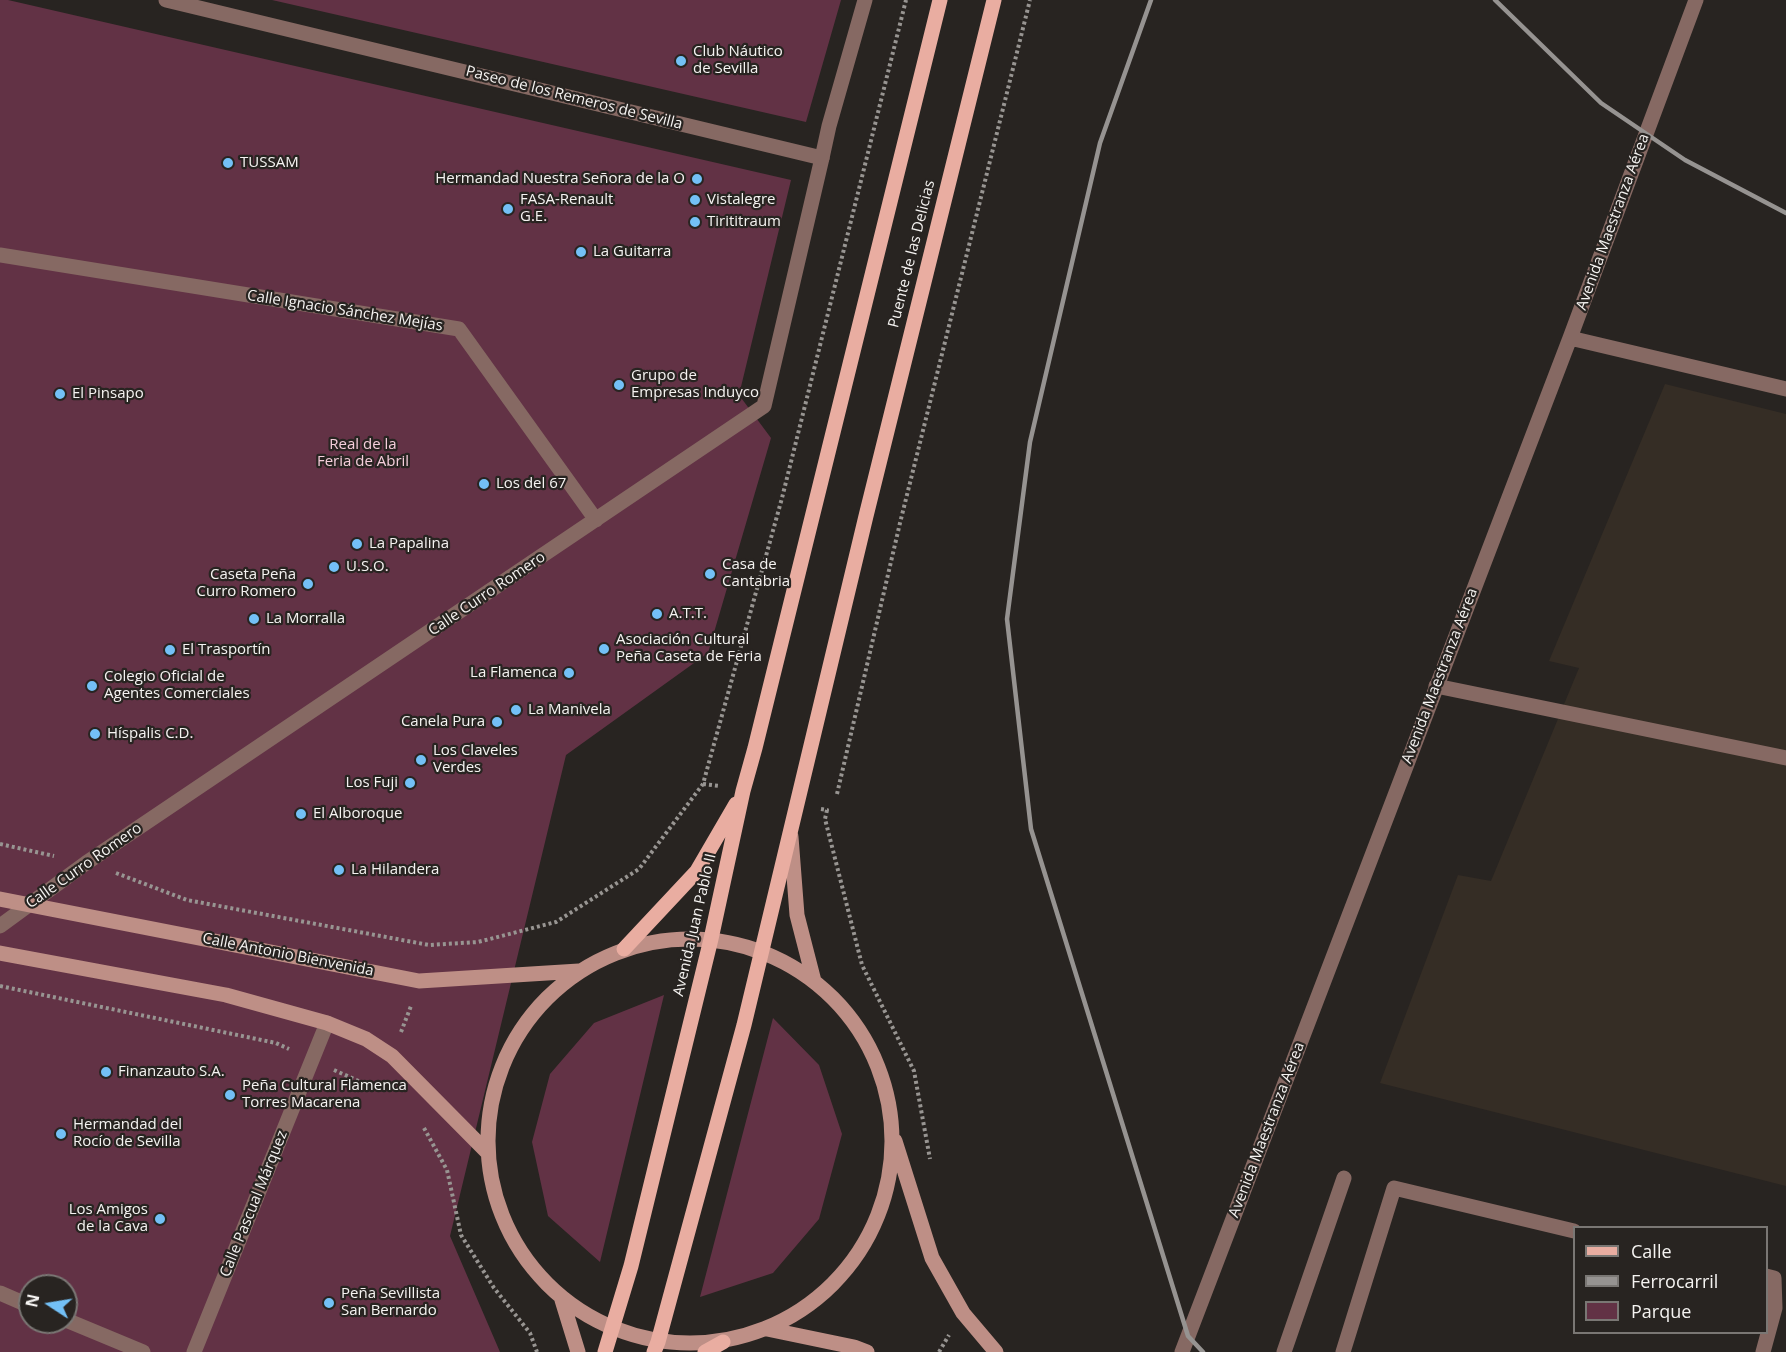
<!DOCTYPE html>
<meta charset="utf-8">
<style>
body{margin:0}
#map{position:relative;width:1786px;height:1352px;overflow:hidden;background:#282421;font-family:"Open Sans",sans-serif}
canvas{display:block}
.legend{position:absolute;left:1573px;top:1226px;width:195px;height:108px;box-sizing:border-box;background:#282421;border:2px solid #7a7774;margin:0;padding:8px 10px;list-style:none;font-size:18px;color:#f5f3f1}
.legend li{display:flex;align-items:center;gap:12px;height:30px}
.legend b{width:30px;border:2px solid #7a7774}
.north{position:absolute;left:18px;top:1274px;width:60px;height:60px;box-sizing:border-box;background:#282421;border:2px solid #7a7774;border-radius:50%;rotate:282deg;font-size:16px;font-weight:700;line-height:24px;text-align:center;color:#f5f3f1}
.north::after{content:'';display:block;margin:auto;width:21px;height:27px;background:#73c0f6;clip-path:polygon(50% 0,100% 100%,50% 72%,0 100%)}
</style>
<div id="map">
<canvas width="1786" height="1352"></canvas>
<ul class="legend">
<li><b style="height:8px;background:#e9ada1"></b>Calle</li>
<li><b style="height:8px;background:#969391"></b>Ferrocarril</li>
<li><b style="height:16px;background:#623245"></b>Parque</li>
</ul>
<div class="north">N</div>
</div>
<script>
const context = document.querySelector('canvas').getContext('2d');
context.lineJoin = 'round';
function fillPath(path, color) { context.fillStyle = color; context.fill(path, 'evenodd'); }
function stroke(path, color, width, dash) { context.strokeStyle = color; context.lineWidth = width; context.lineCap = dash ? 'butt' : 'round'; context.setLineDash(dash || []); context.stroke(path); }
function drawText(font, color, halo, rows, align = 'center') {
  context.font = font + ' "Open Sans",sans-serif'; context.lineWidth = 4.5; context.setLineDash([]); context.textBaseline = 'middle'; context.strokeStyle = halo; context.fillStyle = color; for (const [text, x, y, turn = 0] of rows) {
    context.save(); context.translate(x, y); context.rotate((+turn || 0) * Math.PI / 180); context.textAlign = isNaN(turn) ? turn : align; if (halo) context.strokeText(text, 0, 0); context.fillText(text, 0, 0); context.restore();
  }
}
fillPath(new Path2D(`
 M1665 384 1786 414V1186L1380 1083 1458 875 1491 881 1579 668 1549 661Z`), '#352d25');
fillPath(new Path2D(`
 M0 0H8L791 180 739 395 771 438 708 653 566 755 450 1236 500 1352H0ZM30 1286H66V1322H30Z
 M272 0H841L806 122Z
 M664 995 600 1262 548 1216 532 1142 550 1074 594 1023Z
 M773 1018 819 1065 842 1134 819 1219 773 1273 700 1297Z`), '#623245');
stroke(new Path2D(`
 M703 784 720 786
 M837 794 900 523 1030 0
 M821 809 827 810 825 819 862 965 914 1071 930 1159
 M0 844 54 856
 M116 873 187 900 429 945 478 942 556 922 639 869 703 784 782 498 906 0
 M0 986 276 1043 289 1049
 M401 1032 411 1006
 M334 1070 365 1084
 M424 1128 447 1170 461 1235 494 1288 530 1333 537 1352
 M939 1352 949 1335`), '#989592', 4, [3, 3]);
stroke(new Path2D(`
 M1436 686 1786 758
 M1284 1352 1344 1178
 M1343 1352 1394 1188 1574 1231
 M1763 1352 1775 1308 1774 1278 1766 1276`), '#866963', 15);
stroke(new Path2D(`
 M0 255 459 329 596 520
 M0 926 86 863 764 406 822 158
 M0 1293 30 1306
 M66 1320 143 1352
 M194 1352 327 1023`), '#866963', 15);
stroke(new Path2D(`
 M166 0 822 158 829 126 865 0
 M1570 338 1786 389
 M1182 1352 1570 338 1696 0`), '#866963', 15);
stroke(new Path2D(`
 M791 837 797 915 814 981
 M0 899 419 981 579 971
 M488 1141a202 202 0 1 1 404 0a202 202 0 1 1-404 0Z
 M0 953 226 995 327 1023 366 1039 392 1056 487 1152
 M895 1141 932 1258 963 1313 996 1352
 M562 1300 578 1352
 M767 1329 854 1347 867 1352`), '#be8f86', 15);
stroke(new Path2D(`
 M624 949 697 871 736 804
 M605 1352 631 1266 711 939 743 791 755 748 940 0
 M654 1352 658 1342 744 1025 866 516 994 0
 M705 1352 723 1342`), '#e9ada1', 15);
stroke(new Path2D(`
 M1151 0 1100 143 1030 442 1007 619 1031 829 1188 1336 1203 1352
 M1495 0 1601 103 1685 160 1786 213`), '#969391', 4.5);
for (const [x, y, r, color] of [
 [681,61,6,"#73c0f6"],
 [228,163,6,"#73c0f6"],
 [697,179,6,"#73c0f6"],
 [695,200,6,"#73c0f6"],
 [508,209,6,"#73c0f6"],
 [695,222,6,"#73c0f6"],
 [581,252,6,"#73c0f6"],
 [619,385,6,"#73c0f6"],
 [60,394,6,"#73c0f6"],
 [484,484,6,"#73c0f6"],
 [357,544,6,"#73c0f6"],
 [334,567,6,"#73c0f6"],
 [710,574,6,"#73c0f6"],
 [308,584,6,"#73c0f6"],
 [657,614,6,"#73c0f6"],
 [254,619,6,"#73c0f6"],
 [604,649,6,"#73c0f6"],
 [170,650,6,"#73c0f6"],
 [569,673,6,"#73c0f6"],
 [92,686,6,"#73c0f6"],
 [516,710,6,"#73c0f6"],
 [497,722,6,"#73c0f6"],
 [95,734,6,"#73c0f6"],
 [421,760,6,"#73c0f6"],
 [410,783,6,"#73c0f6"],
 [301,814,6,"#73c0f6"],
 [339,870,6,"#73c0f6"],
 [106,1072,6,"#73c0f6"],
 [230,1095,6,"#73c0f6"],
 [61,1134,6,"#73c0f6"],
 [160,1219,6,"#73c0f6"],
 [329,1303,6,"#73c0f6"]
]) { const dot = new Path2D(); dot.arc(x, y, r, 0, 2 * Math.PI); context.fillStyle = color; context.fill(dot); stroke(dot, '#282421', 2); }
drawText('15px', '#f5f3f1', '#282421', [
 ["Club Náutico",693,52],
 ["de Sevilla",693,69],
 ["TUSSAM",240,163],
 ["Hermandad Nuestra Señora de la O",685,179,"right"],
 ["FASA-Renault",520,200],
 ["G.E.",520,217],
 ["Vistalegre",707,200],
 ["Tirititraum",707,222],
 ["La Guitarra",593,252],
 ["Grupo de",631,376],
 ["Empresas Induyco",631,393],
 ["El Pinsapo",72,394],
 ["Los del 67",496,484],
 ["La Papalina",369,544],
 ["Casa de",722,565],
 ["Cantabria",722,582],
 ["U.S.O.",346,567],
 ["Caseta Peña",296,575,"right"],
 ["Curro Romero",296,592,"right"],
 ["A.T.T.",669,614],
 ["La Morralla",266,619],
 ["Asociación Cultural",616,640],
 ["Peña Caseta de Feria",616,657],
 ["El Trasportín",182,650],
 ["La Flamenca",557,673,"right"],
 ["Colegio Oficial de",104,677],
 ["Agentes Comerciales",104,694],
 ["La Manivela",528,710],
 ["Canela Pura",485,722,"right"],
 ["Híspalis C.D.",107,734],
 ["Los Claveles",433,751],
 ["Verdes",433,768],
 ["Los Fuji",398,783,"right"],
 ["El Alboroque",313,814],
 ["La Hilandera",351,870],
 ["Finanzauto S.A.",118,1072],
 ["Peña Cultural Flamenca",242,1086],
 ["Torres Macarena",242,1103],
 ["Hermandad del",73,1125],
 ["Rocío de Sevilla",73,1142],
 ["Los Amigos",148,1210,"right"],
 ["de la Cava",148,1227,"right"],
 ["Peña Sevillista",341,1294],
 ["San Bernardo",341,1311]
], 'left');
drawText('15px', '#f5f3f1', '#282421', [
 ["Paseo de los Remeros de Sevilla",574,98,14],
 ["Avenida Maestranza Aérea",1613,222,-70],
 ["Puente de las Delicias",912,254,-76],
 ["Calle Ignacio Sánchez Mejías",345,311,9],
 ["Calle Curro Romero",487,594,-34],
 ["Avenida Maestranza Aérea",1440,676,-69],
 ["Calle Curro Romero",84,866,-35],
 ["Avenida Juan Pablo II",695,925,-77],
 ["Calle Antonio Bienvenida",288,955,11],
 ["Avenida Maestranza Aérea",1267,1130,-69],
 ["Calle Pascual Márquez",254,1204,-68]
]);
drawText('15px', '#f5cedb', '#282421', [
 ["Real de la",363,445],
 ["Feria de Abril",363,462]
]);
</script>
